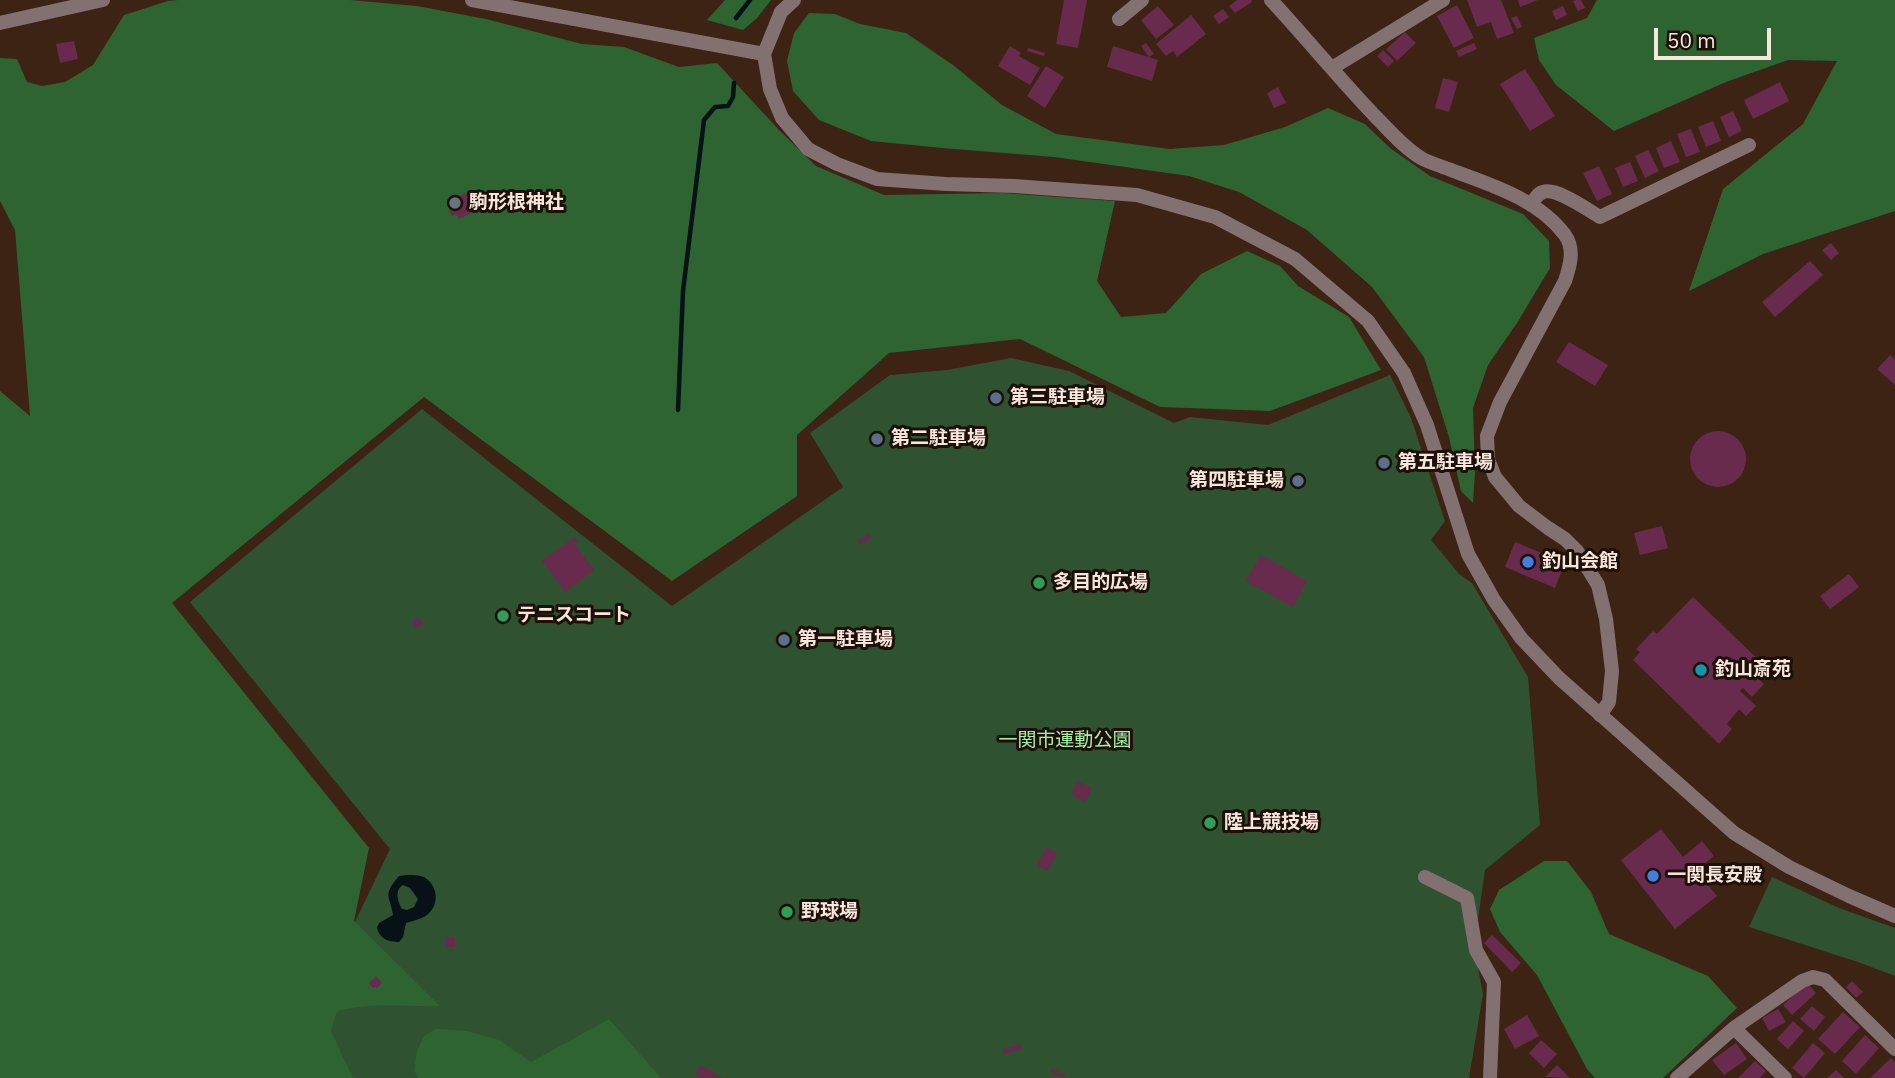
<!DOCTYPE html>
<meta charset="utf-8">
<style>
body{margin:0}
#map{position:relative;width:1895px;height:1078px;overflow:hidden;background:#3d2314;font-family:"IBM Plex Sans",sans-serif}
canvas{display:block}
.scale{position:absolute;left:1654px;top:28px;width:117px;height:32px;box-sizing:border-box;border:4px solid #f8e5dc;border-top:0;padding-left:9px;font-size:21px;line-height:24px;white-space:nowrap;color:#f8e5dc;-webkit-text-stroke:5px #1c1009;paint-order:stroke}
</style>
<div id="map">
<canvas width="1895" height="1078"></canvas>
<div class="scale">50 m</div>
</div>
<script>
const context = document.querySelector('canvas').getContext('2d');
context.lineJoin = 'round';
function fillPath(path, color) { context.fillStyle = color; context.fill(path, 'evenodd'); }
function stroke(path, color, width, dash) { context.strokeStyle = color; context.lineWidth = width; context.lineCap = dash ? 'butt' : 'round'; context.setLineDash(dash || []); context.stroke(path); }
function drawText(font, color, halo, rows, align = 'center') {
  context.font = font + ' "IBM Plex Sans","Noto Sans JP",sans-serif'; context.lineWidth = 6; context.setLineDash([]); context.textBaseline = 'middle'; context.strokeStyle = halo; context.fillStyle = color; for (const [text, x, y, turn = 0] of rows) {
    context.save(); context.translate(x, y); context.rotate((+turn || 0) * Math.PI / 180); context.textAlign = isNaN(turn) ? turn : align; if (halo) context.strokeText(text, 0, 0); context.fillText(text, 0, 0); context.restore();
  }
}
fillPath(new Path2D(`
 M1011 358 1069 371 1174 423 1190 417 1268 425 1390 375 1411 418 1445 521 1431 540 1459 574 1472 583 1528 677 1540 825 1485 870 1474 947 1483 994 1469 1078H317L303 1030 390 849 190 602 422 409 672 606 843 487 810 433 890 375 947 370Z
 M1772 877 1839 908 1895 928V976L1858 962 1749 927Z`), '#2f5231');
fillPath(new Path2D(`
 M178 0H350L417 6 486 19 582 44 624 47 679 67 717 63 780 131 816 166 884 195 1002 193 1115 201 1097 281 1121 317 1166 313 1201 274 1247 251 1280 266 1298 286 1349 317 1381 370 1270 411 1160 407 1020 339 889 353 797 435V496L672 581 424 397 172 603 369 848 354 921 440 1006C405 1007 372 1002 337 1011L331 1031 353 1078H0V391L30 416 15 230 0 201V58L17 59 27 82 42 86 65 82 93 65 124 15 168 1Z
 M725 0H771L757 18 743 30 707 20Z
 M1597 0H1895V211L1763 254 1689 291 1723 189 1803 124 1837 61 1788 60 1726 82 1614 131 1556 85 1539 60 1534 38 1587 18Z
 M809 13 835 14 860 24 906 33 953 65 1002 105 1056 134 1170 149 1224 145 1285 127 1328 108 1365 124 1390 148 1430 176 1523 214 1549 241 1550 268 1517 323 1488 365 1473 408 1475 472 1473 503 1461 491 1449 437 1424 357 1372 287 1307 230 1239 192 1189 176 1054 157 942 148 871 141 819 120 793 91 787 61 794 33Z
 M1544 861H1567L1591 892 1609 934 1708 976 1737 1008 1663 1078H1595L1587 1069 1537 975 1500 932 1490 909 1499 890Z
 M609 1019 661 1078H419L414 1071 417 1051 424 1036 435 1029 467 1031 499 1040 531 1062Z`), '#2d6431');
fillPath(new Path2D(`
 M407 875C412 875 418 875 424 877 438 885 440 905 427 915 421 919 413 921 406 923L403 937 399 942C388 942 380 939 377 928L379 923 393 915C390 895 382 896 399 876ZM403 885 410 888 418 899 414 907 407 910 402 909C398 902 394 890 403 885Z`), '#061216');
stroke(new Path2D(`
 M736 18 750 0
 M678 410 683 291 704 120 715 107 728 106 733 97 734 83`), '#061216', 4.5);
fillPath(new Path2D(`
 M1064 0H1087L1078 48 1056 44Z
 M1237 0H1251L1252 2 1235 13 1229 6Z
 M1467 0H1501L1514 33 1497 39 1491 22 1477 27Z
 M1518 0H1538L1520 7Z
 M1576 0H1581L1585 8 1578 11 1573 1Z
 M1457 5 1474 38 1454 48 1437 16Z
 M1158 6 1174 25 1156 39 1141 20Z
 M1563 6 1567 15 1556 20 1552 11Z
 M1223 9 1229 17 1219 24 1213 16Z
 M1191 15 1206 34 1177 57 1173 51 1166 56 1156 44Z
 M1517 16 1522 27 1517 29 1511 18Z
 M1405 32 1416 43 1397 61 1386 49Z
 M74 41 78 59 60 63 56 44Z
 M1146 43 1154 54 1149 57 1141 46Z
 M1474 43 1477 49 1459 57 1456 51Z
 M1010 46 1021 53 1019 56 1040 68 1030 85 998 66Z
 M1113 46 1158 60 1152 81 1107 67Z
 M1028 48 1045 53 1044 56 1027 51Z
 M1383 50 1394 61 1388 67 1377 56Z
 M1046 66 1064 77 1045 108 1027 96Z
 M1525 69 1555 116 1530 131 1500 84Z
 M1443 78 1458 82 1449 112 1435 108Z
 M1780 82 1789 101 1753 119 1744 100Z
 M1278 87 1286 103 1274 108 1267 93Z
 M1733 111 1742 131 1729 137 1720 117Z
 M1713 121 1721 141 1706 147 1698 127Z
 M1691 129 1700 152 1686 157 1677 134Z
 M1671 141 1680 162 1664 168 1656 148Z
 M1648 150 1659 171 1645 178 1635 156Z
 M1630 162 1638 181 1623 187 1615 168Z
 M1599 166 1612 194 1597 201 1583 173Z
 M468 192 471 197 476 195 480 202 476 204 478 209 459 219 456 214 452 216 449 211 453 209 449 201Z
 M1831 243 1839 253 1831 260 1822 250Z
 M1810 261 1823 275 1775 317 1762 302Z
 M1569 342 1608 365 1595 386 1556 362Z
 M1890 355 1895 359V385L1877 369Z
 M1690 459a28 28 0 1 1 56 0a28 28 0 1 1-56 0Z
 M1662 526 1668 548 1640 555 1634 533Z
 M869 534 871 538 861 545 858 540Z
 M575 537 578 541 575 544 594 570 565 592 542 561Z
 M1515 542 1565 563 1555 588 1505 567Z
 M1261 555 1307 581 1293 607 1246 581Z
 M1849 574 1859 587 1830 609 1820 596Z
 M1693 597 1764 665 1755 675 1764 684 1752 697 1743 688 1740 691 1756 706 1746 716 1739 709 1727 724 1732 729 1719 744 1633 660 1640 652 1636 649 1653 631 1657 634Z
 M415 618 422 620 421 621 423 623 421 627 418 626 417 628 412 623Z
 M1078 781 1092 788 1085 802 1071 794Z
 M1661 829 1683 857 1702 841 1714 856 1696 870 1717 896 1675 929 1621 860Z
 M1047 847 1057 853 1048 871 1037 865Z
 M1492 935 1521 963 1512 972 1484 943Z
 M445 937 455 938V947H445Z
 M376 976 382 983 377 988 375 987 373 988 369 983Z
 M1852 981 1863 992 1856 998 1846 987Z
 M1807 983 1816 993 1792 1015 1783 1005Z
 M1812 1006 1825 1017 1814 1031 1800 1019Z
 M1778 1009 1786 1022 1769 1031 1762 1018Z
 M1843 1012 1860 1027 1835 1054 1818 1039Z
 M1527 1015 1539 1036 1515 1049 1504 1029Z
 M1793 1021 1804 1031 1788 1049 1777 1039Z
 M1865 1035 1879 1048 1856 1074 1842 1061Z
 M1541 1040 1557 1054 1544 1068 1529 1053Z
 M1736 1043 1747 1059 1724 1075 1712 1060Z
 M1813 1043 1825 1053 1804 1078 1792 1068Z
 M1021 1044 1022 1049 1004 1054 1003 1049Z
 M1891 1058 1895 1062V1078H1870Z
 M1755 1061 1766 1071 1760 1078H1738Z
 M700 1065 723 1078H702L695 1074Z
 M1557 1065 1570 1078 1545 1077Z
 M1052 1068 1065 1075 1064 1078 1050 1072Z
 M1836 1070 1844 1078H1827Z`), '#682b4d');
stroke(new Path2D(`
 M1271 0C1306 38 1339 78 1374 115 1389 130 1403 147 1421 158 1430 163 1441 166 1451 170 1491 185 1538 199 1565 235 1575 249 1570 266 1565 281L1500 402 1487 436 1488 459 1495 477 1519 506 1548 528 1565 539 1577 551 1598 585 1606 619 1612 671 1609 702 1600 715
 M1119 19 1142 0
 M1332 68 1443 0
 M1531 205C1534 200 1537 194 1543 192 1556 187 1588 210 1600 217L1749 145
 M1425 877 1467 898 1476 950 1494 982 1490 1078
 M1734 1028 1802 981 1813 977 1825 980 1895 1049
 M1677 1078 1734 1028 1785 1078`), '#837172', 14);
stroke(new Path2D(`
 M472 0 764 54 781 12 794 0
 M0 23 103 0
 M764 54 770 89 782 118 808 149 837 164 877 179 946 184 1014 186 1137 195 1215 217 1295 259 1368 321 1404 373 1427 425 1468 554 1494 600 1521 638 1559 678 1734 833 1789 867 1849 896 1895 916`), '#837172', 14);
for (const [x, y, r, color] of [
 [455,203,7,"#6b7280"],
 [996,398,7,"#5c6f8a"],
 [877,439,7,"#5c6f8a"],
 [1384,463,7,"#5c6f8a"],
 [1298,481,7,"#5c6f8a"],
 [1528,562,7,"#3f7fe0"],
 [1039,583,7,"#2e9e5b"],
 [503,616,7,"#2e9e5b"],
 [784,640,7,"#5c6f8a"],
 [1701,670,7,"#0f9aa8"],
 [1210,823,7,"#2e9e5b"],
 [1653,876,7,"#3f7fe0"],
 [787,912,7,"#2e9e5b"]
]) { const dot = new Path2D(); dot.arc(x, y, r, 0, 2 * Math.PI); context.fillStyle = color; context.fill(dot); stroke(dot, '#1c1009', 2.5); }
drawText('bold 19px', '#f8e5dc', '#1c1009', [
 ["駒形根神社",469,203],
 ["第三駐車場",1010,398],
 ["第二駐車場",891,439],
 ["第五駐車場",1398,463],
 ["第四駐車場",1284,481,"right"],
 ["釣山会館",1542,562],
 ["多目的広場",1053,583],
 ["テニスコート",517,616],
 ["第一駐車場",798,640],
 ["釣山斎苑",1715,670],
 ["陸上競技場",1224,823],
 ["一関長安殿",1667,876],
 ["野球場",801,912]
], 'left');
drawText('19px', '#a2f1a5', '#1c1009', [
 ["一関市運動公園",1065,741]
]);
</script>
